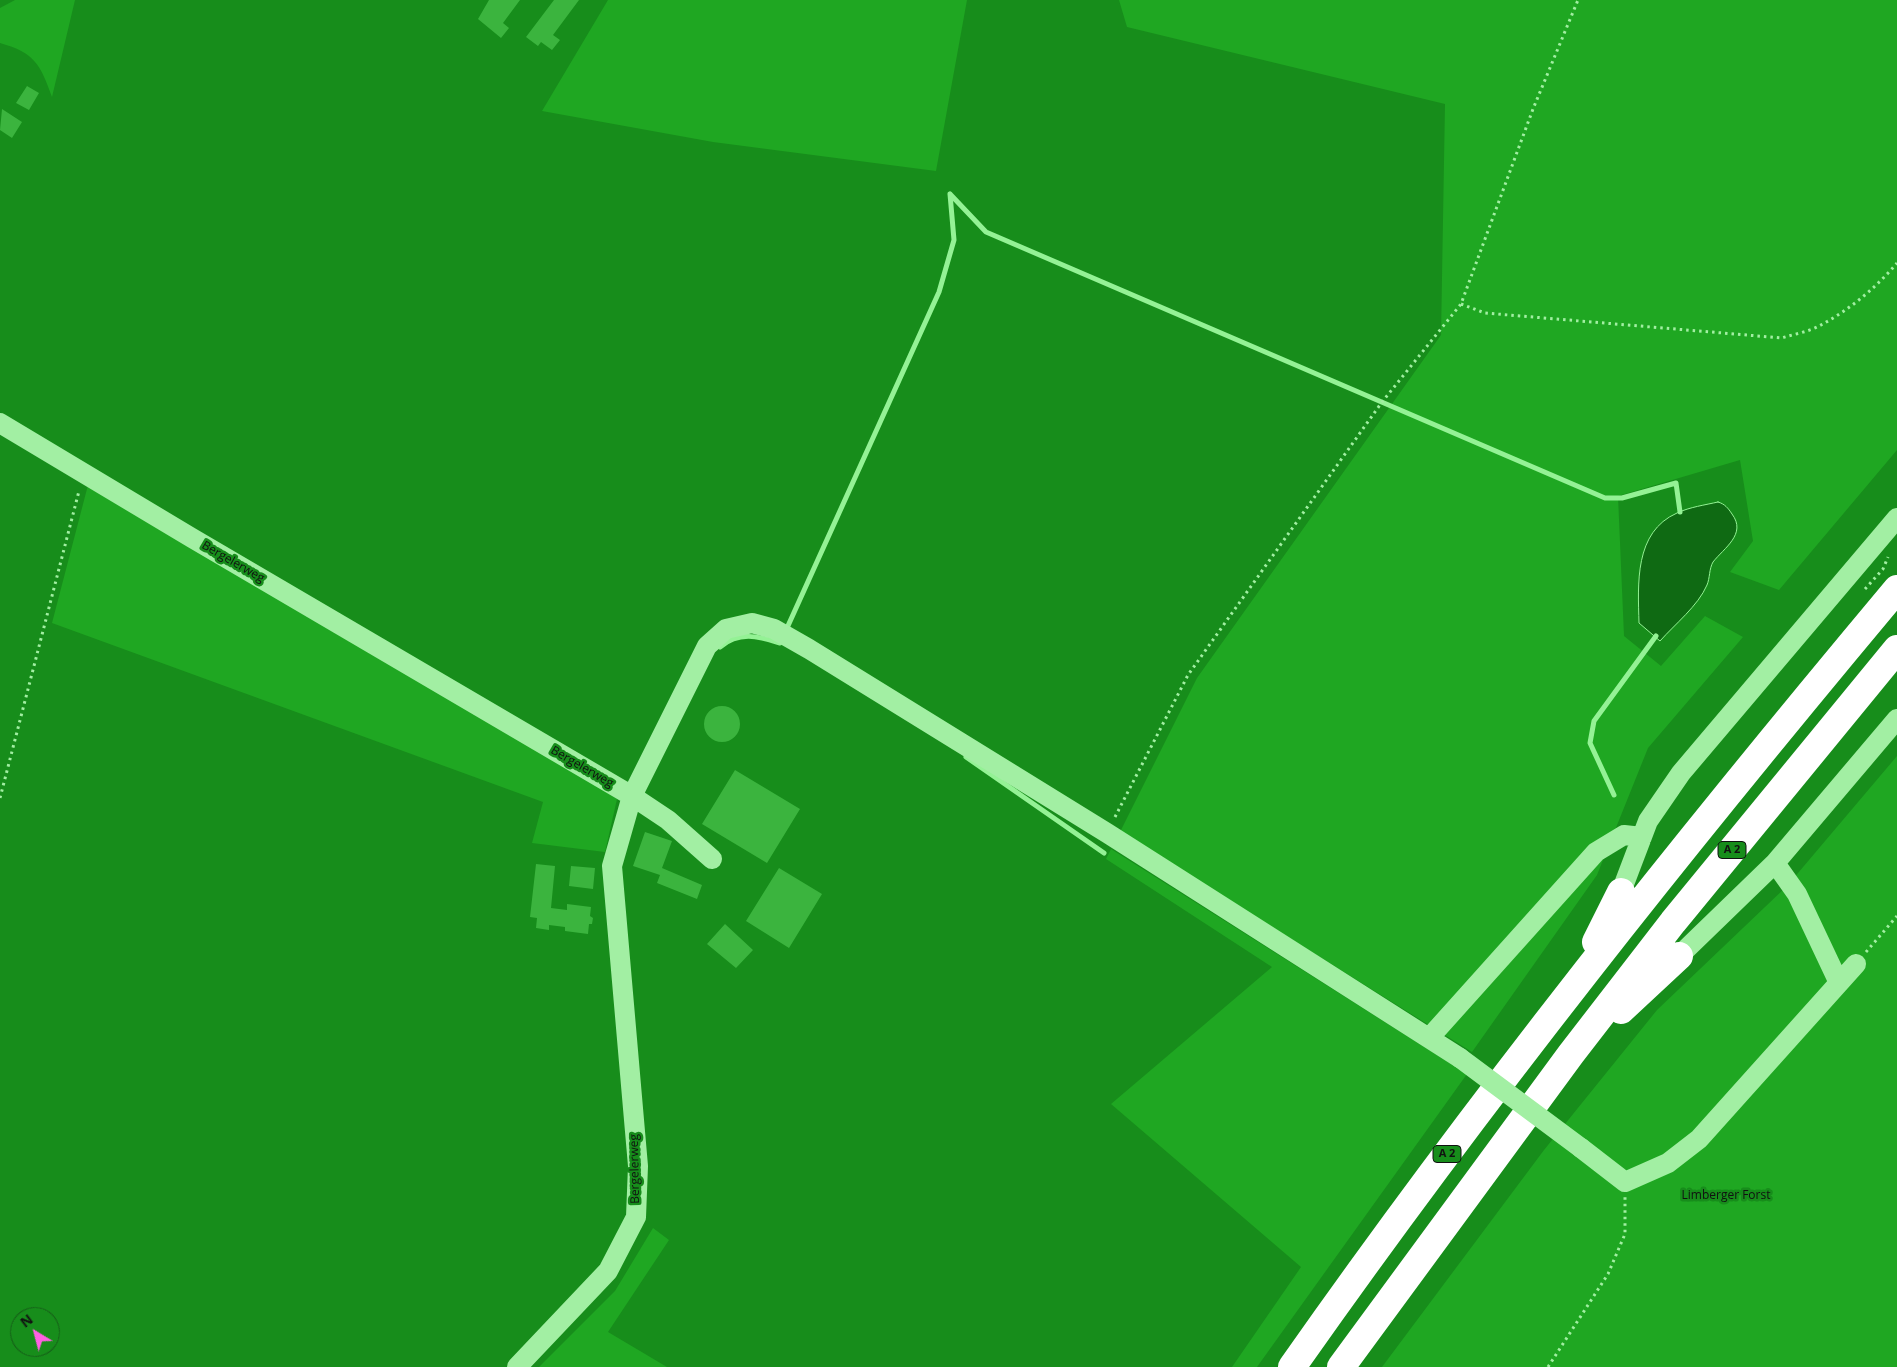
<!DOCTYPE html>
<style>
body{margin:0}
#map{position:relative;width:1897px;height:1367px;overflow:hidden;background:#178d1b;font-family:"Open Sans",sans-serif}
canvas{display:block}
.north{position:absolute;left:10px;top:1307px;width:50px;height:50px;box-sizing:border-box;background:#178d1b;border:1px solid #155b17;border-radius:50%;rotate:323deg;font-size:14px;font-weight:700;line-height:20px;text-align:center;color:#111}
.north::after{content:'';display:block;margin:auto;width:18px;height:22px;background:#ff60e2;clip-path:polygon(50% 0,100% 100%,50% 72%,0 100%)}
</style>
<div id="map">
<canvas width="1897" height="1367"></canvas>
<div class="north">N</div>
</div>
<script>
const context = document.querySelector('canvas').getContext('2d');
context.lineJoin = 'round';
function fillPath(path, color) { context.fillStyle = color; context.fill(path, 'evenodd'); }
function stroke(path, color, width, dash) { context.strokeStyle = color; context.lineWidth = width; context.lineCap = dash ? 'butt' : 'round'; context.setLineDash(dash || []); context.stroke(path); }
function drawText(font, color, halo, rows, align = 'center') {
  context.font = font + ' "Open Sans",sans-serif'; context.lineWidth = 5; context.setLineDash([]); context.textBaseline = 'middle'; context.strokeStyle = halo; context.fillStyle = color; for (const [text, x, y, turn = 0] of rows) {
    context.save(); context.translate(x, y); context.rotate((+turn || 0) * Math.PI / 180); context.textAlign = isNaN(turn) ? turn : align; if (halo) context.strokeText(text, 0, 0); context.fillText(text, 0, 0); context.restore();
  }
}
fillPath(new Path2D(`
 M15 0H75L52 97C40 64 35 53 0 43V8Z
 M608 0H967L936 171 713 142 542 111Z
 M1119 0H1897V450L1779 590 1730 572 1753 541 1740 460 1618 496 1624 636 1661 666 1705 616 1743 637 1648 748 1597 875 1472 1052 1120 832 1197 678 1441 335 1445 104 1127 27Z
 M88 485 561 761 617 799 605 852 532 843 543 802 52 623Z
 M1897 756V1367H1382L1544 1150 1657 1010 1787 886Z
 M1111 849 1467 1074 1257 1367H1232L1301 1267 1111 1104 1272 967 1106 859Z
 M653 1228 669 1240 608 1332 667 1367H539L615 1291Z`), '#1fa722');
const water = new Path2D(`
 M1718 502C1725 504 1728 508 1732 514 1747 534 1724 548 1713 562 1709 569 1710 578 1707 585 1698 606 1675 624 1660 641L1639 623C1638 584 1634 532 1677 513 1690 507 1705 505 1718 502Z`);
fillPath(water, '#0f6a13');
stroke(water, '#94f295', 1);
stroke(new Path2D(`
 M950 194 986 232 1605 498H1622L1676 483 1680 512
 M787 628 939 292 954 240 950 194
 M720 647C739 631 758 636 780 643
 M966 757 1104 853
 M1614 795 1590 743 1594 721 1656 636`), '#94f295', 5);
fillPath(new Path2D(`
 M489 0H520L503 23 509 28 501 38 478 19Z
 M554 0H579L553 35 560 40 552 50 541 42 538 46 526 37Z
 M27 86 39 93 29 110 16 103Z
 M2 109 22 122 12 138 0 130Z
 M704 724a18 18 0 1 1 36 0a18 18 0 1 1-36 0Z
 M735 770 800 809 767 863 702 824Z
 M645 832 672 841 662 868 702 885 697 899 657 883 660 875 633 866Z
 M536 864 555 866 551 908 567 910V904L591 907 590 916 593 918 592 924H589L588 934 565 931V927L549 925V930L536 928 537 918 530 917Z
 M571 866 595 868 593 889 569 886Z
 M779 868 822 894 789 948 746 921Z
 M725 924 753 950 736 968 707 944Z`), '#3bb43e');
stroke(new Path2D(`
 M1461 304 1485 313 1782 338C1794 334 1808 332 1819 326 1848 311 1876 288 1897 263
 M1865 589 1883 569 1888 557
 M0 798 79 491
 M1115 817 1188 675 1382 402 1461 304 1533 109 1578 0
 M1866 952 1897 916
 M1548 1367 1608 1274 1625 1234V1197`), '#a2efa3', 3, [2.5, 4]);
stroke(new Path2D(`
 M0 423 192 538 632 796 668 820 712 859
 M1775 863 1797 894 1839 983
 M1621 892 1648 821 1681 773 1897 518
 M1679 956 1775 863 1897 719
 M1430 1037 1596 852 1624 835 1642 837
 M1581 1148 1625 1182 1668 1163 1699 1139 1856 964
 M517 1367 608 1271 636 1217 638 1166 612 866 632 796 707 646 726 629 752 623 774 629 809 649 1107 833 1460 1058`), '#a2efa3', 20);
stroke(new Path2D(`
 M1596 942 1621 892
 M1621 1010 1679 956
 M1292 1367C1481 1098 1686 841 1897 589
 M1341 1367 1571 1054 1673 922 1897 649`), '#fff', 28);
stroke(new Path2D(`
 M1460 1058 1581 1148`), '#a2efa3', 20);
for (const [x, y, w] of [
 [1732,850,28],
 [1447,1154,28]
]) { const box = new Path2D(); box.roundRect(x - w / 2, y - 8.5, w, 17, 4); context.fillStyle = '#178d1b'; context.fill(box); stroke(box, '#111', 1); }
drawText('bold 11px', '#111', null, [
 ["A 2",1732,850],
 ["A 2",1447,1154]
]);
drawText('12px', '#111', '#178d1b', [
 ["Bergelerweg",233,562,30],
 ["Bergelerweg",582,767,30],
 ["Bergelerweg",635,1169,-91]
]);
drawText('12px', '#111', '#178d1b', [
 ["Limberger Forst",1726,1196]
]);
</script>
